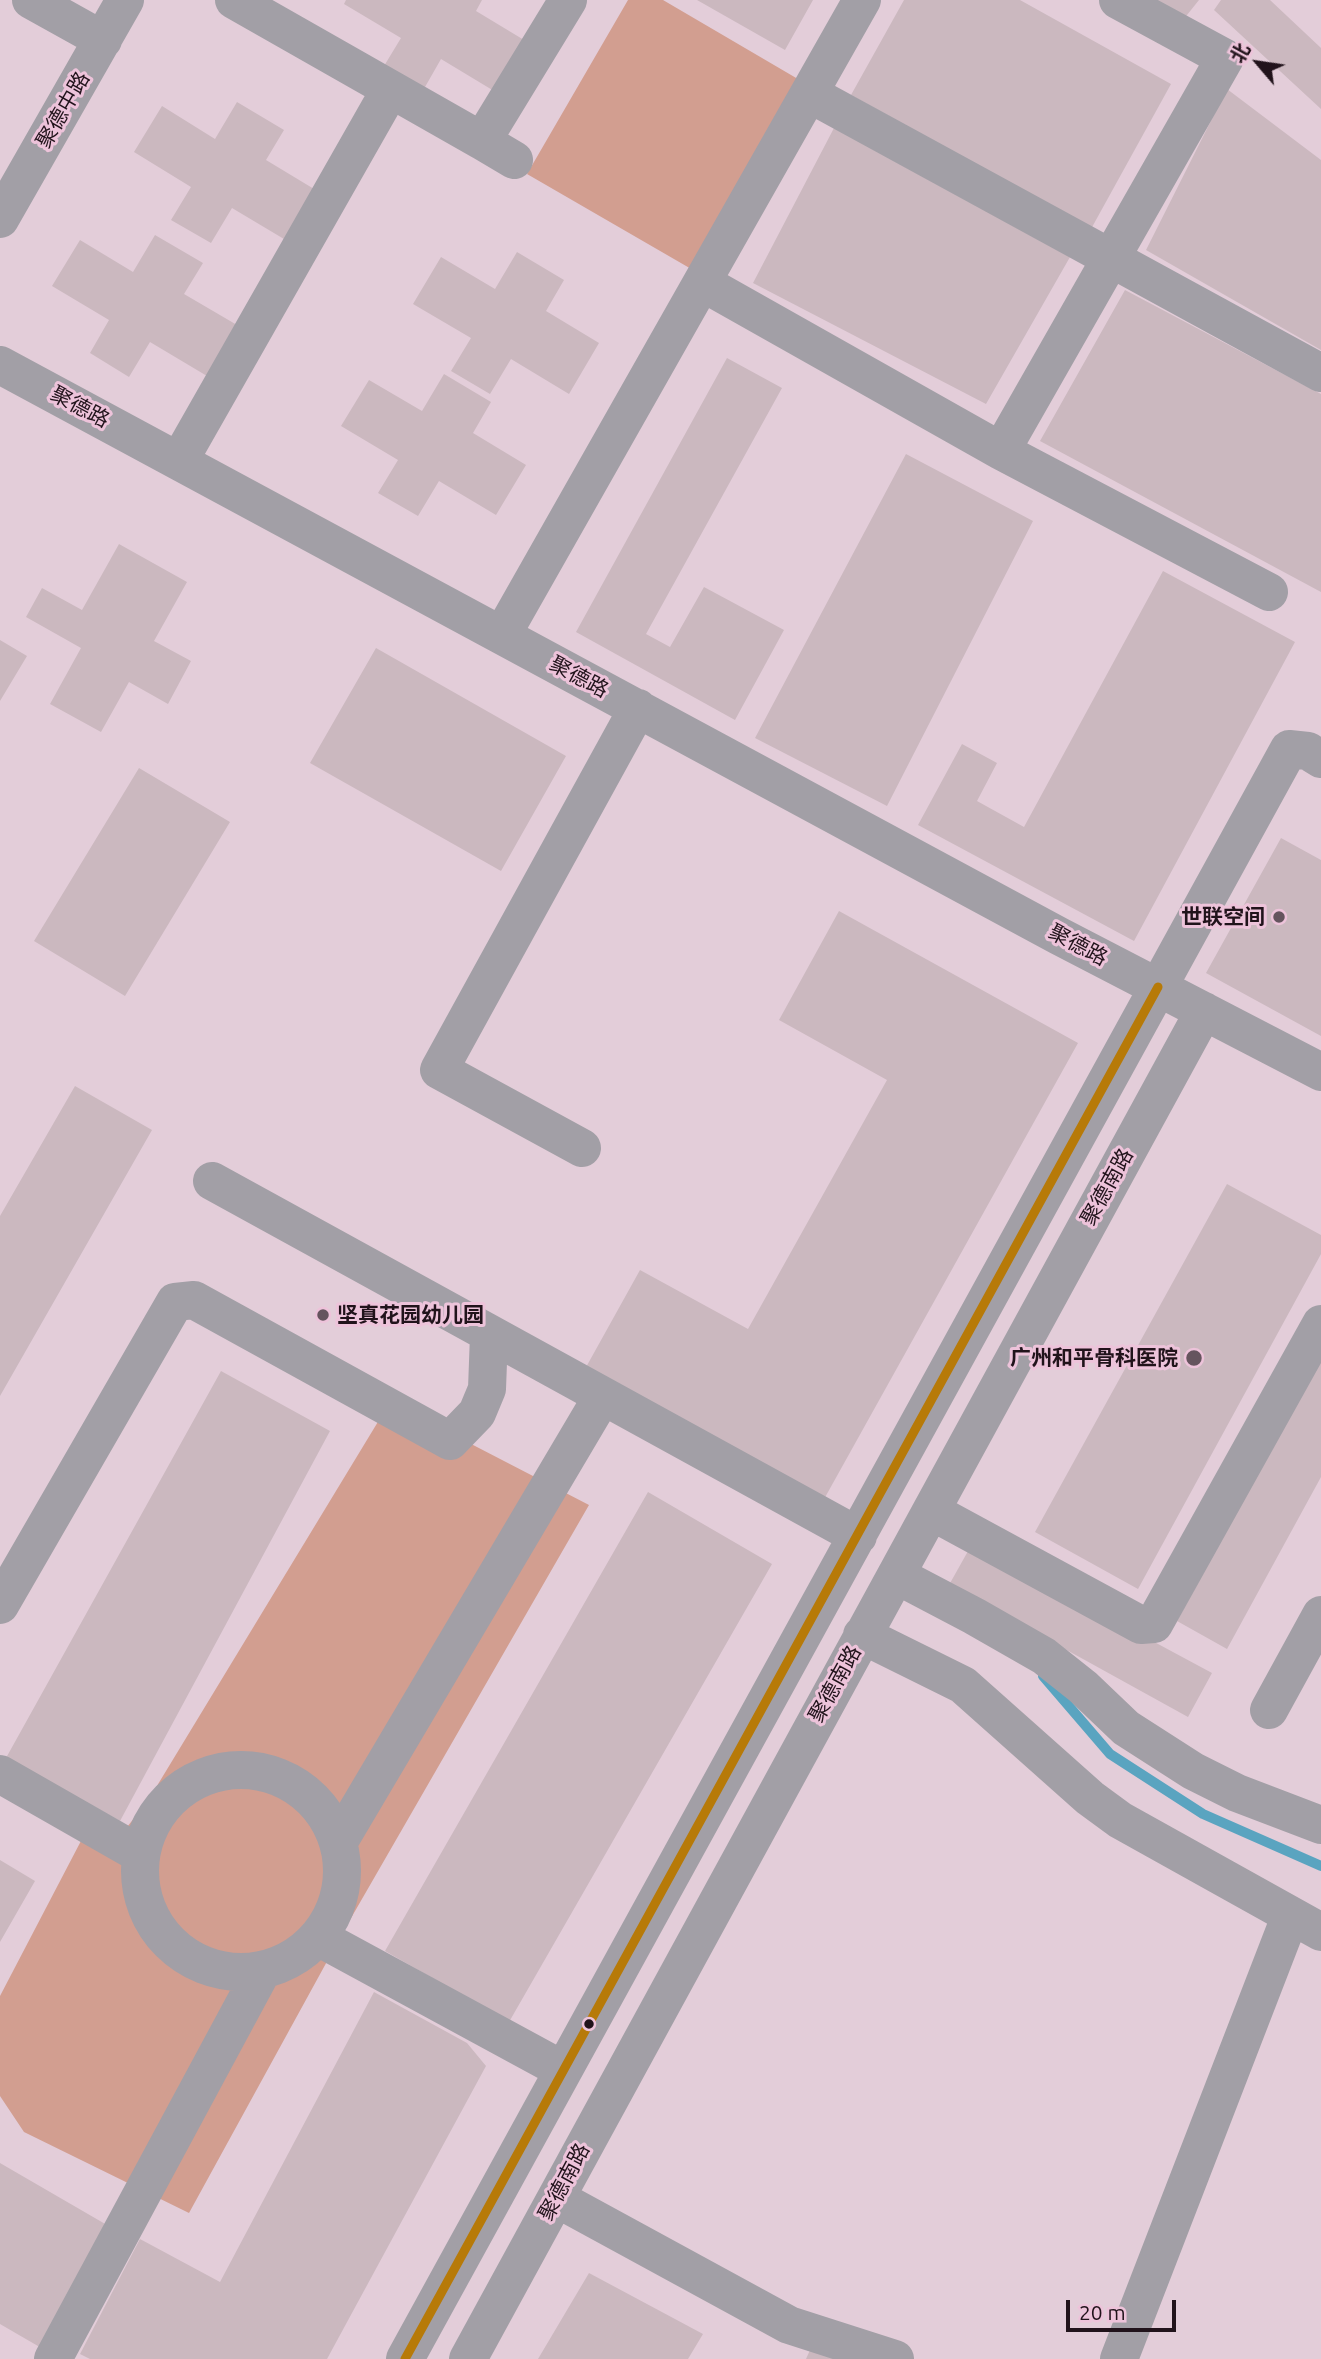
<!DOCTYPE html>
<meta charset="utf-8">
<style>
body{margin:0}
#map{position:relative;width:1321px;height:2359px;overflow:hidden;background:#e3cdd9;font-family:Ubuntu,"Noto Sans SC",sans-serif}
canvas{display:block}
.north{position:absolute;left:1223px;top:28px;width:70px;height:70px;-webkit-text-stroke:5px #edc3da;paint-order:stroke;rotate:299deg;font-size:19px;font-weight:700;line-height:28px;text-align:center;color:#21131b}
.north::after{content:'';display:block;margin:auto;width:24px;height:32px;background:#21131b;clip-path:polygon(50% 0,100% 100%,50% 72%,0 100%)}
.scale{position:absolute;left:1066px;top:2300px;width:110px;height:32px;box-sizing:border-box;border:4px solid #21131b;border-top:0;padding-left:9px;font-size:21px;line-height:24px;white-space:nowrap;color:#21131b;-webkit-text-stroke:5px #edc3da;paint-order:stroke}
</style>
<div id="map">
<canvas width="1321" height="2359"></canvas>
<div class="north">北</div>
<div class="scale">20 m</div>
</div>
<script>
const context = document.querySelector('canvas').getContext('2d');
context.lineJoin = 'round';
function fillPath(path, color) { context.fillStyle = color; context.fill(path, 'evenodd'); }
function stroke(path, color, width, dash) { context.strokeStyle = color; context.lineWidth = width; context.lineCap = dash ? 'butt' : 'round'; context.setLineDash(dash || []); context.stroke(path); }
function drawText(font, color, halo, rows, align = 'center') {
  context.font = font + ' Ubuntu,"Noto Sans SC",sans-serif'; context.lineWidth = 6; context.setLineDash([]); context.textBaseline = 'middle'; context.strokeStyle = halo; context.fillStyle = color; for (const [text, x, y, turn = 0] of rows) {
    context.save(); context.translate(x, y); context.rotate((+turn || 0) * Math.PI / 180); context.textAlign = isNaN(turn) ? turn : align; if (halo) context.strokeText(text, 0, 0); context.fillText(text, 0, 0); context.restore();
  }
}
fillPath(new Path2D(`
 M628 0H663L803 82 693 270 527 174Z
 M390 1402 589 1505 347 1925 189 2213 24 2132 0 2096V1996L94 1816 124 1831 149 1799Z`), '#d29e90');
stroke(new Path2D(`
 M1043 1676 1110 1754 1203 1814 1321 1866`), '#5aa4c0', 10);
fillPath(new Path2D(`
 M346 0H482L476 11 529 43 499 94 441 59 421 94 381 71 401 38 344 4Z
 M697 0H813L785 50Z
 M904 0H1020L1171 84 1091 229 851 95Z
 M1149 0H1199L1183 20Z
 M1221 0H1270L1321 48V109L1214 10Z
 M1227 89 1321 160V350L1146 250Z
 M237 102 284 130 266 160 319 192 289 242 232 208 211 243 171 220 191 187 134 152 162 106 215 139Z
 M834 128 1070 257 986 404 753 283Z
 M155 235 203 263 184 294 237 325 207 376 150 342 129 377 90 353 109 320 52 286 80 240 133 272Z
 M517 252 564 280 546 311 599 343 569 394 511 359 490 394 451 371 471 338 413 304 441 257 495 289Z
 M1125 290 1321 394V592L1040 441Z
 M727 358 782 388 646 634 670 647 704 587 784 630 735 720 576 632Z
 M444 374 491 402 473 433 526 465 496 515 439 481 418 516 378 493 398 460 341 426 369 380 422 411Z
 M906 454 1033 521 887 806 755 738Z
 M119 544 187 582 154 641 191 661 168 704 129 682 101 732 50 704 81 648 26 617 42 588 82 610Z
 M1163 571 1295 642 1134 941 918 825 962 744 997 763 977 801 1024 827Z
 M0 640 27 656 0 701Z
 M376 648 566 756 501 871 310 763Z
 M139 768 230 822 125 996 34 941Z
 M1281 838 1321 860V1036L1206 973Z
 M839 911 1078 1043 823 1501 585 1369 640 1270 748 1329 887 1080 779 1020Z
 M75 1086 152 1130 0 1396V1216Z
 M1227 1184 1321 1235V1254L1138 1589 1035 1532Z
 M1321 1358V1477L1227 1649 1177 1621Z
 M221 1371 330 1431 120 1821 6 1758Z
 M648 1492 772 1564 509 2022 385 1951Z
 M972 1544 1212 1673 1188 1717 949 1585Z
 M0 1860 35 1881 0 1942Z
 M374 1992 467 2043 486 2066 327 2359H90L80 2354 140 2239 220 2282Z
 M0 2163 119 2232 50 2353 0 2324Z
 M589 2273 703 2334 688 2359H538Z
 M810 2350 835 2359H806Z`), '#cbb8bf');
stroke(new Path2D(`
 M31 0 103 40
 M234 0 482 141 568 0
 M810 94 1321 373
 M482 141 514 160
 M0 219 125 0
 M703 283 1001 451 1269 592
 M0 365 1059 936 1321 1072
 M1001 451 1225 58 1118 0
 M179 461 390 90
 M502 635 862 0
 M582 1148 439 1070 638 708
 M212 1181 858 1536
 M931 1511 1141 1625 1154 1624 1321 1324
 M896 1575 974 1616 1044 1656 1083 1687 1126 1728 1193 1771 1237 1793 1321 1825
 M0 1605 175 1302 194 1300 450 1441 477 1413 487 1389 489 1335
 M862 1635 963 1685 1090 1798 1120 1820 1321 1932
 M1269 1710 1321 1615
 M140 1871a101 101 0 1 1 202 0a101 101 0 1 1-202 0Z
 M0 1774 140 1854
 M338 1843 602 1397
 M318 1937 563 2070
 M556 2198 789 2325 895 2359
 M53 2359 262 1971
 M405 2359 1289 749 1308 751 1321 759
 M468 2359 1204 1011
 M1119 2359 1290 1917`), '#a29fa6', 38);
stroke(new Path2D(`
 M405 2359 1158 987`), '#b77a08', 9);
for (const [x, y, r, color] of [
 [1279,917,7,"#65545e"],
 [323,1315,7,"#65545e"],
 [1194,1358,9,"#65545e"],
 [589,2024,6,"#21131b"]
]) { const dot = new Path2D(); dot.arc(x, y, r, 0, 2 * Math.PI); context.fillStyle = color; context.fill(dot); stroke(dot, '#edc3da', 2.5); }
drawText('21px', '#21131b', '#edc3da', [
 ["聚德中路",63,110,-60],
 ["聚德路",80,407,28],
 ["聚德路",579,677,28],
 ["聚德路",1078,945,28],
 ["聚德南路",1107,1187,-61],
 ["聚德南路",835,1684,-61],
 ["聚德南路",564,2182,-62]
]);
drawText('bold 21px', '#21131b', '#edc3da', [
 ["世联空间",1265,917],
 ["坚真花园幼儿园",337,1315,"left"],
 ["广州和平骨科医院",1178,1358]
], 'right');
</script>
